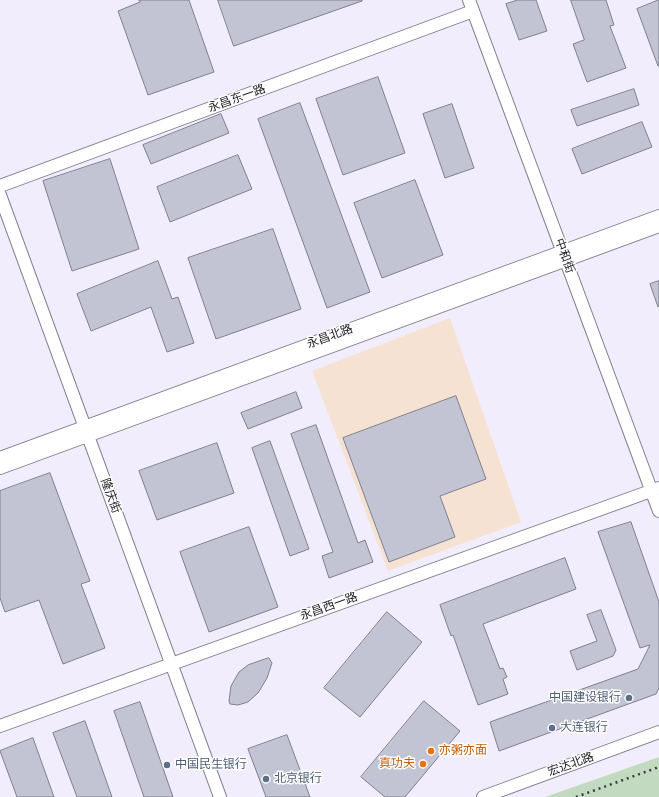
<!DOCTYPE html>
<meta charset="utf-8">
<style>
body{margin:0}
canvas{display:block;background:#f2edfc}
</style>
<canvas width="659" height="797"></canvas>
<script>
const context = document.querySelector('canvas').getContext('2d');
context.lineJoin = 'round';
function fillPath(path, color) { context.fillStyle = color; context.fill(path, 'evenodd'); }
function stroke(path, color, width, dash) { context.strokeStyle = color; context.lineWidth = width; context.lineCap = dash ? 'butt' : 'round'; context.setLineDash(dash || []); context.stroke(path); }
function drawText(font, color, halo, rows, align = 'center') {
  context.font = font + ' Poppins,"Noto Sans SC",sans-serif'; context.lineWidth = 3; context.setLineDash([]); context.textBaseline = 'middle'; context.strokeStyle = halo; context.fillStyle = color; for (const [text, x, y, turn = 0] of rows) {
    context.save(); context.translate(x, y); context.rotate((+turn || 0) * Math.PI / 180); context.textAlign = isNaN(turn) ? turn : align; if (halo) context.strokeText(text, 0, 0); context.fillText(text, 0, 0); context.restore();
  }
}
fillPath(new Path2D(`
 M450 318 521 522 388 571 312 371Z`), '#f6e2d2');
fillPath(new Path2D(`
 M659 757V797H545Z`), '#c2dbc0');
const building = new Path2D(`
 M139 0H189L214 72 148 95 118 11 140 2Z
 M218 0H362V1L234 46Z
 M518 0H536L547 31 519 40 506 4Z
 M571 0H606L614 25 610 26 626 68 587 82 573 44 584 40Z
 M659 0V66H658L637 9Z
 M378 77 405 153 343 175 316 99Z
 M634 89 639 105 577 126 571 110Z
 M300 103 370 292 327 308 258 119Z
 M452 104 474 168 445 178 423 114Z
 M221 114 229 133 151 164 143 145Z
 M642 122 652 147 582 174 572 149Z
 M238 155 252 189 170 222 157 187Z
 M110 159 139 249 72 271 43 181Z
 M415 180 443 255 382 278 354 203Z
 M273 229 301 309 216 339 188 258Z
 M158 261 172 299 178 297 194 343 167 352 151 307 91 331 77 294Z
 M659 281V306L658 307 650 284Z
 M296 392 302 408 248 429 241 413Z
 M456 396 486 479 440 496 455 537 389 562 343 438Z
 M316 425 358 543 365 540 373 562 329 578 322 556 333 552 291 434Z
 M270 441 309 549 290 556 252 448Z
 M217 443 234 493 157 520 139 471Z
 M50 473 90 581 81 584 105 648 63 664 39 600 5 612 0 598V491Z
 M631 522 659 602V688L656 694 499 751 490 722 638 669 650 645 640 648 598 532Z
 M249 527 278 607 209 632 180 552Z
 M565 558 576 589 483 624 500 669 503 668 507 677 503 679 508 694 478 705 453 635 451 636 440 605Z
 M601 610 616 650 613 656 577 670 570 651 597 641 587 615Z
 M387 612 422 642 360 717 324 688Z
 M269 658 272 663 267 678 258 693 248 702 238 705 230 704 229 701 231 686 239 672 248 665Z
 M424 701 460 731 405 797H385L361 777Z
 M140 702 173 797H144L114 711Z
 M85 721 112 797H77L53 733Z
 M287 735 310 797H266L248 749Z
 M33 738 54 797H17L0 751Z`);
fillPath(building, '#c3c4d3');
stroke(building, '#7f808e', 1);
const minor = new Path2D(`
 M469 0 659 511
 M0 186 473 11
 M0 195 220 797
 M0 458 659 216
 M0 468 659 226
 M0 726 659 488
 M483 797 659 732`);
stroke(minor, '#847f8d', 14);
stroke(minor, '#fff', 12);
stroke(new Path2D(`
 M576 797 659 767`), '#3c3a40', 2.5, [2, 4]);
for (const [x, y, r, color] of [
 [629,698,4,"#5c6f8a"],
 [552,728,4,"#5c6f8a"],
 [431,751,4,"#e8710a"],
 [423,764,4,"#e8710a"],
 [167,765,4,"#5c6f8a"],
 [266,779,4,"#5c6f8a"]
]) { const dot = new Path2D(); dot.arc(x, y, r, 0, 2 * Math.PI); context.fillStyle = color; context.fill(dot); stroke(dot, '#fdfdfd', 1.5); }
drawText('12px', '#26242a', '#fdfdfd', [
 ["永昌东一路",237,99,-20],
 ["中和街",564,256,70],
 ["永昌北路",330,337,-20],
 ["隆庆街",110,496,70],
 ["永昌西一路",329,607,-20],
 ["宏达北路",571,765,-20]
]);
drawText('12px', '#4e5e75', '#fdfdfd', [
 ["中国建设银行",621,698,"right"],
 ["大连银行",560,728],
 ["中国民生银行",175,765],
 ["北京银行",274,779]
], 'left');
drawText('12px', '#c56008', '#fdfdfd', [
 ["亦粥亦面",439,751],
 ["真功夫",415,764,"right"]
], 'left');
</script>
